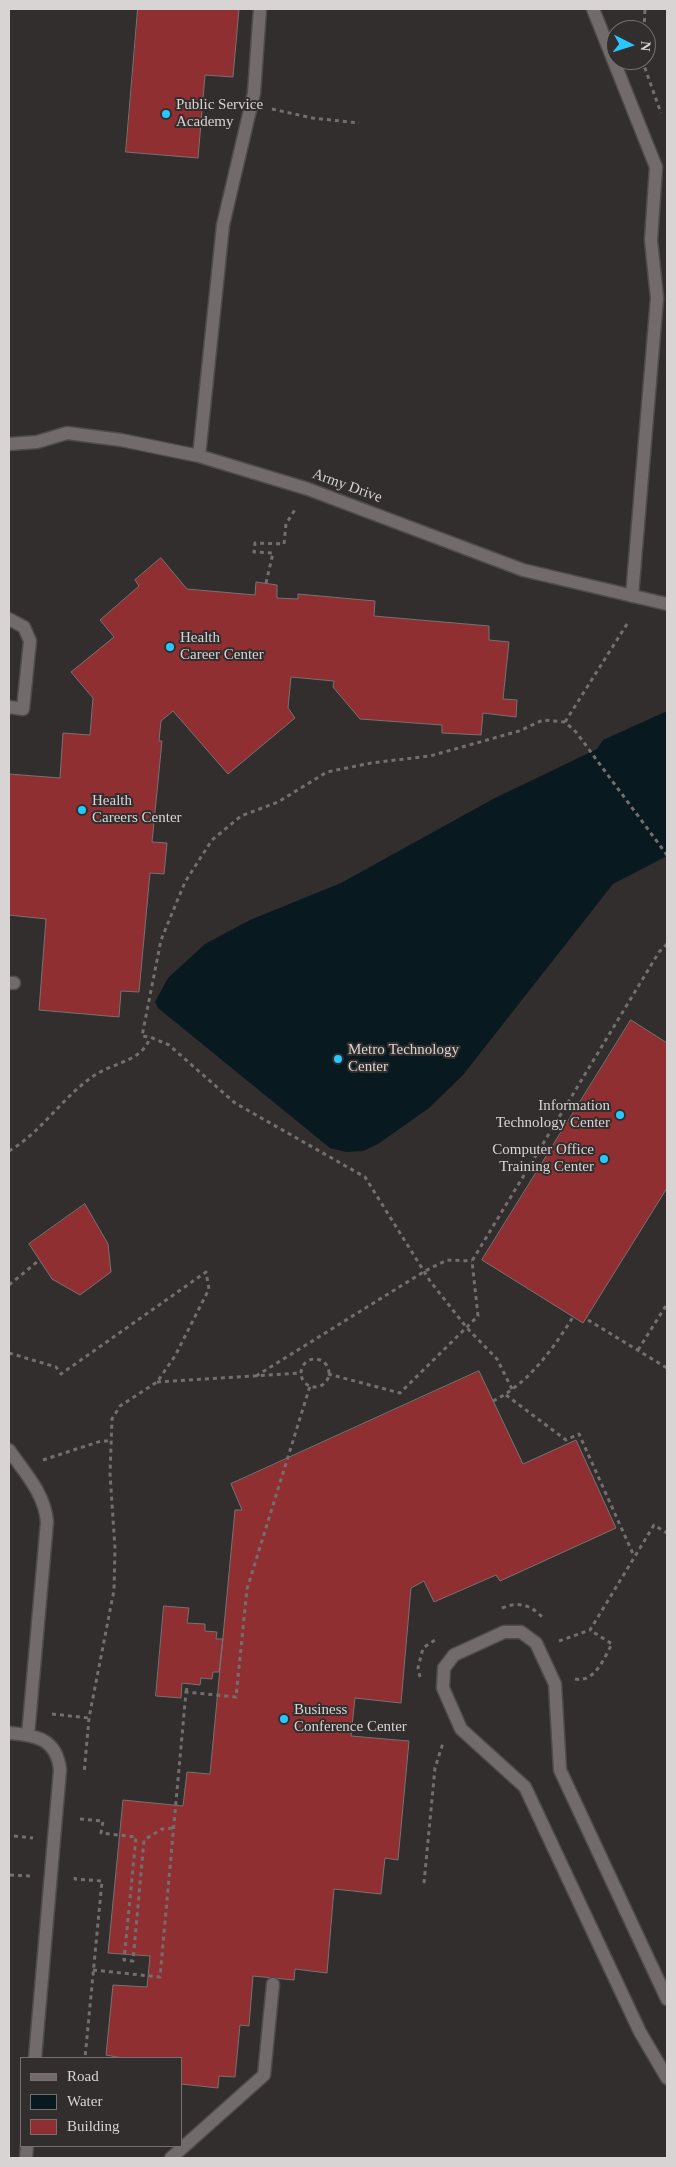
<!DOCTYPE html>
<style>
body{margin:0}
#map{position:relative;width:676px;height:2167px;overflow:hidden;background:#322e2d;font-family:Georgia,serif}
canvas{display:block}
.frame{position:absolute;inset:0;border:10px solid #d8d4d4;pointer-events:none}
.legend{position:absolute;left:20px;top:2057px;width:162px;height:90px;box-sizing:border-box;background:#322e2d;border:1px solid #747070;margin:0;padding:6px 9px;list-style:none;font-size:15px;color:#d8d4d4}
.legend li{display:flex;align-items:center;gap:10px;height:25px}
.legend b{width:25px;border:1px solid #747070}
.north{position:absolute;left:606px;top:20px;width:50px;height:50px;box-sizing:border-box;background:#322e2d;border:1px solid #747070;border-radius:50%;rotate:95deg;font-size:14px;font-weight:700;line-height:20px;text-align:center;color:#d8d4d4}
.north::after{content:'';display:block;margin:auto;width:18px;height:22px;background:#28c8ff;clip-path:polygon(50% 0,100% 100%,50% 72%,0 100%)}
</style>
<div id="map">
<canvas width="676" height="2167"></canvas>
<div class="frame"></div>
<ul class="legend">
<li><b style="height:6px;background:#716b6b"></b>Road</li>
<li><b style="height:14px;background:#091920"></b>Water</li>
<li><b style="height:14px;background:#8f2f31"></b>Building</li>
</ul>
<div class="north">N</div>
</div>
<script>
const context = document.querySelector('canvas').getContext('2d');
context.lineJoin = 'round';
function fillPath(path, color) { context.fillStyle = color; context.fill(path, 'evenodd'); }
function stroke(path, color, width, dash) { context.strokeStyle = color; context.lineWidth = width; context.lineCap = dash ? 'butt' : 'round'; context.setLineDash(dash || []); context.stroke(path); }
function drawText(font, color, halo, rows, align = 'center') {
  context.font = font + ' Georgia,serif'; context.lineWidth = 4; context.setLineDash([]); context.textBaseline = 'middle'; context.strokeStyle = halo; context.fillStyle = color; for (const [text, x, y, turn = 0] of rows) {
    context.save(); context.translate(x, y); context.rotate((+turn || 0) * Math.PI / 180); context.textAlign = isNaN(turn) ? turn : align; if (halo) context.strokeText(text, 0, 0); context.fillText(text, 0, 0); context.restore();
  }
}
fillPath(new Path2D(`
 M665 712 667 713V856L613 884 463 1075 429 1108 378 1144 363 1151 346 1152 330 1148 158 1008 155 1002 168 978 205 944 250 920 341 883 493 799 597 749 603 740Z`), '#091920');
const building = new Path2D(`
 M138 9H239L233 77 205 75 198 158 126 152Z
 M161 558 187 589 255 595 256 582 277 585V598L298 599V594L375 601 374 616 489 626V640L509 642 503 699 517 700 516 717 483 713 481 735 442 733V725L360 719 333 687 334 681 291 677 288 708 295 718 228 774 173 711 161 721 159 741H162L152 842 167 843 164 874 150 873 139 992 121 991 119 1017 39 1010 46 919 9 915V774L60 778 63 733 90 735 93 698 71 672 114 637 100 620 139 586 135 580Z
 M631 1020 667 1043V1188L583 1323 482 1260Z
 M85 1204 108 1244 111 1272 80 1295 52 1279 29 1244Z
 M479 1371 523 1464 576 1440 616 1528 500 1581 496 1575 434 1602 424 1581 411 1588 401 1703 355 1698 351 1736 409 1741 398 1860 385 1858 381 1894 334 1889 327 1973 295 1969 294 1980 253 1976 249 2026 240 2025 235 2077 219 2076 218 2088 181 2084V2058H122L106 2055 113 1985 147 1987 150 1956 108 1953 123 1800 183 1806 187 1772 210 1774 235 1510H242L231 1484Z
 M164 1606 189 1608 187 1623 205 1624V1631L217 1632 216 1639H223L219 1672H213L212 1679 201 1678 200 1685 182 1683 181 1698 156 1696Z`);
fillPath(building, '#8f2f31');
stroke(building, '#787272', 1);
const lane = new Path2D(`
 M593 9 656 167 651 240 657 298 632 596
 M9 619 24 627 30 641 23 709 9 707
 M9 983H14
 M9 1450C25 1473 45 1494 47 1522L28 1735
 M9 1733C36 1735 57 1739 60 1770L35 2058
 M667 1999 560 1770 555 1684 536 1643 521 1632H504L454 1655 444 1668 443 1688 461 1729 525 1787 640 2032 667 2078
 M26 2158 27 2146
 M171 2158 264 2075 273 1984`);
const street = new Path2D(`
 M9 444 37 442 67 433 121 440 199 456 308 489 523 570 667 604
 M199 456 223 225 254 93 260 9`);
stroke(lane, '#4f4b4b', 15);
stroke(street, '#4f4b4b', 15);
stroke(new Path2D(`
 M644 30 645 9
 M642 60 661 113
 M272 109 312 118 359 123
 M266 583 273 553 254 552 255 543 284 544 286 524 296 508
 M565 722 627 624
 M9 1151C43 1131 63 1096 95 1075 115 1062 143 1061 150 1037
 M9 1285 37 1262
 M588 1320 667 1368
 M638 1350 667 1304
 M9 1353 56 1367 61 1374 206 1272 209 1289 175 1356 157 1382 120 1406 112 1419 110 1474 115 1548 114 1590 89 1718 84 1774
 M301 1373a14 14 0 1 1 28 0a14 14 0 1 1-28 0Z
 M328 1374 400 1393 478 1316 472 1261 659 952 667 944
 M256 1376 425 1271 447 1260 472 1261
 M157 1382 301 1373
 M512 1389 497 1359 467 1328 430 1281 365 1177 235 1103 169 1045 150 1037 142 1036 161 940 185 882 212 840 241 816 278 802 327 772 371 763 430 756 519 731 543 720 565 722 576 732 667 855
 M506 1395 566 1440 579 1434 634 1556
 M493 1401C528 1384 553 1349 573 1317
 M43 1460 101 1441H110
 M502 1608C519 1601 531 1605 543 1618
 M559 1641 590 1630 654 1525 667 1533
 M420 1677 418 1668 423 1648 438 1638
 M575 1679C595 1683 604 1658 612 1644L590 1630
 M186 1692 188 1684
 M52 1714 89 1718
 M80 1819 103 1821 101 1833 136 1837 124 1960 133 1961 144 1840 162 1829 173 1828
 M14 1836 33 1838
 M10 1875 30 1876
 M75 1877V1879L102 1881 85 2058
 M424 1883 435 1768 443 1743
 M93 1970 160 1977 186 1692 236 1697 247 1589 310 1386`), '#736f6f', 3, [4, 4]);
stroke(lane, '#716b6b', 12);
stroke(street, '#716b6b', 12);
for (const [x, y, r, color] of [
 [166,114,5,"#28c8ff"],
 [170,647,5,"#28c8ff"],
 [82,810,5,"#28c8ff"],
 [338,1059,5,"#28c8ff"],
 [620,1115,5,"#28c8ff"],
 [604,1159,5,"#28c8ff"],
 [284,1719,5,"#28c8ff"]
]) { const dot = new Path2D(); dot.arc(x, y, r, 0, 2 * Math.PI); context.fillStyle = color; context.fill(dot); stroke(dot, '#322e2d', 2); }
drawText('15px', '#d8d4d4', '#322e2d', [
 ["Public Service",176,105],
 ["Academy",176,122],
 ["Health",180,638],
 ["Career Center",180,655],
 ["Health",92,801],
 ["Careers Center",92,818],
 ["Metro Technology",348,1050],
 ["Center",348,1067],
 ["Information",610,1106,"right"],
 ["Technology Center",610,1123,"right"],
 ["Computer Office",594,1150,"right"],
 ["Training Center",594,1167,"right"],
 ["Business",294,1710],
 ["Conference Center",294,1727]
], 'left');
drawText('15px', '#d8d4d4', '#322e2d', [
 ["Army Drive",347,486,20]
]);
</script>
